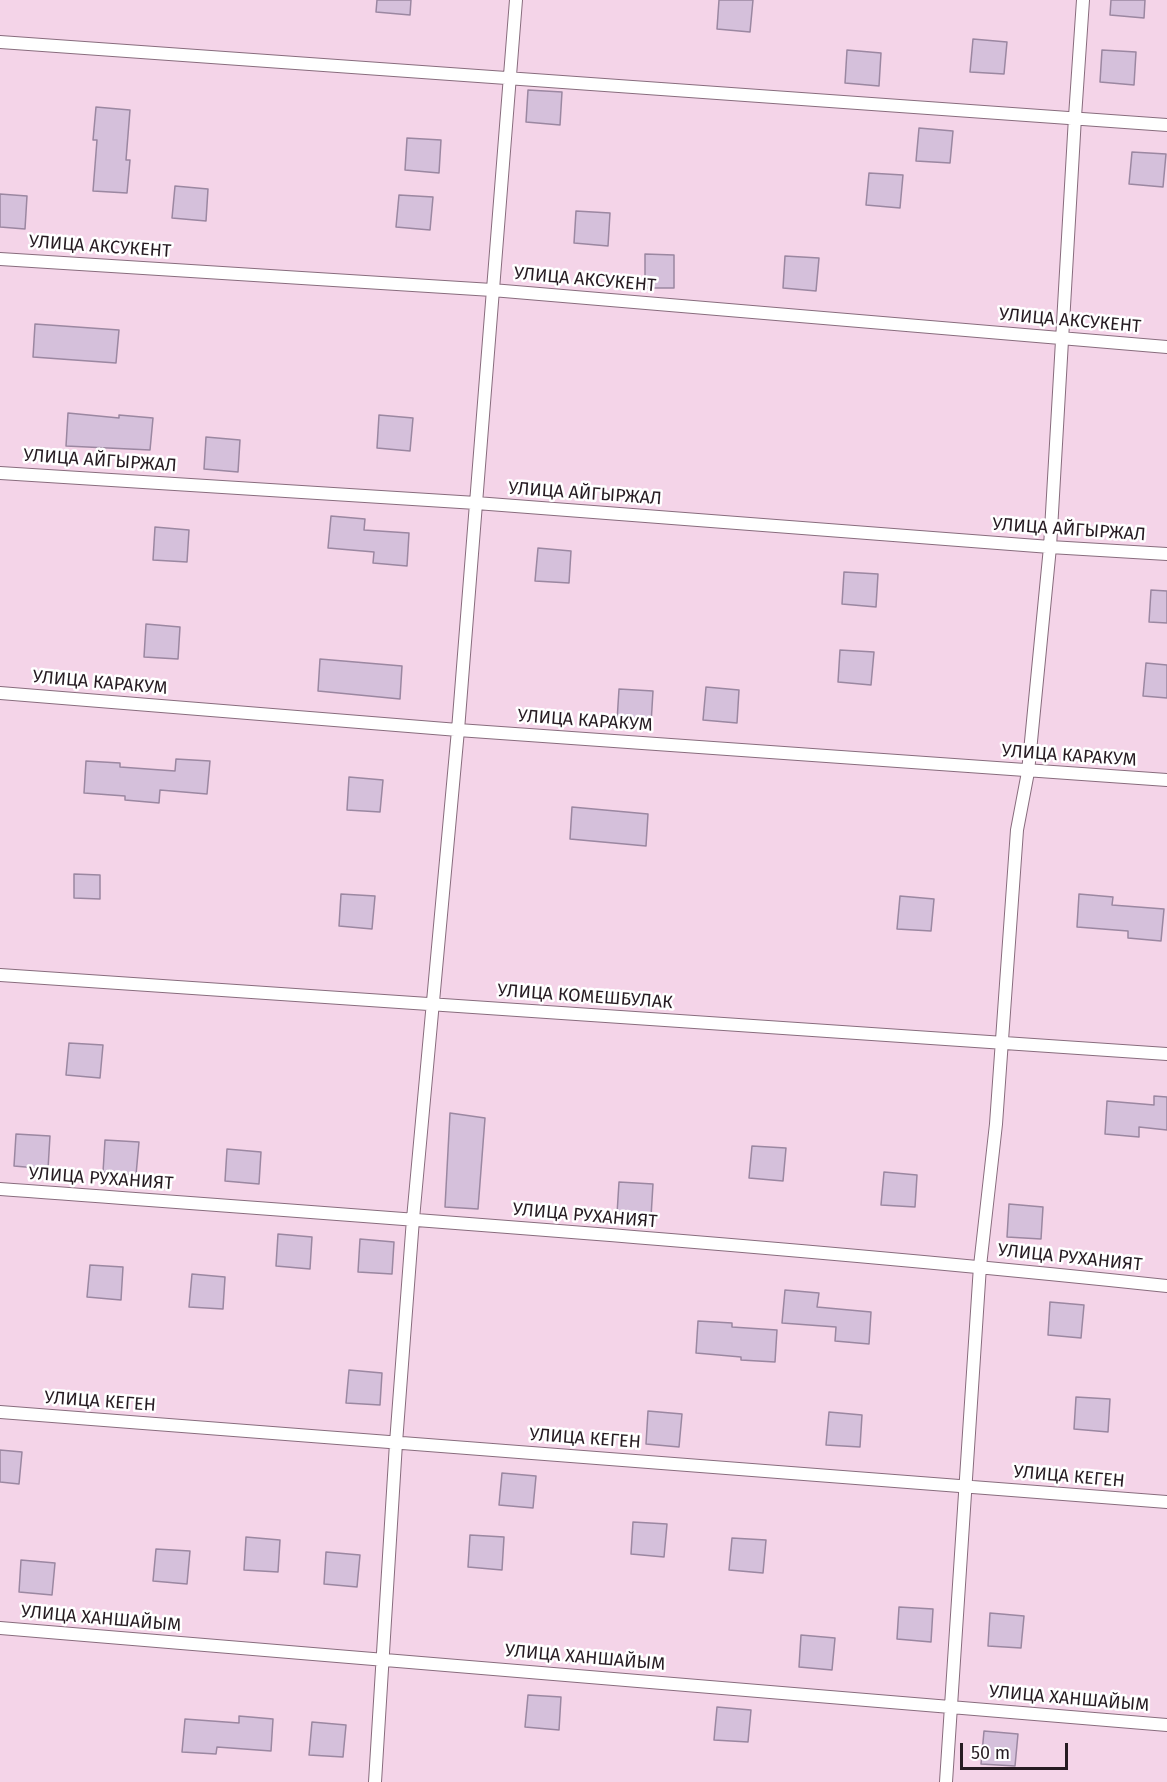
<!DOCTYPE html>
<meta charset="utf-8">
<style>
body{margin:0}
#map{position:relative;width:1167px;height:1782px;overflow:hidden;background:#f4d4e8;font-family:"Fira Sans",sans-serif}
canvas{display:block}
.scale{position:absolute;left:960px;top:1743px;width:108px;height:27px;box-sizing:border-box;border:3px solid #261b22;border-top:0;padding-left:8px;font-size:18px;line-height:21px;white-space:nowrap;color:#261b22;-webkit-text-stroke:4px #fff;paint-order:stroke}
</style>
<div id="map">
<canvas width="1167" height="1782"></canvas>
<div class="scale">50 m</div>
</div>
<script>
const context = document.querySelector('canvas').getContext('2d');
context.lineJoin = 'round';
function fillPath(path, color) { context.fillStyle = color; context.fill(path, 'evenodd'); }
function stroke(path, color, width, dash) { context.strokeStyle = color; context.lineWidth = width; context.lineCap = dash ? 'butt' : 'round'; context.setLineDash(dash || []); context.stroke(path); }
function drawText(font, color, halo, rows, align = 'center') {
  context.font = font + ' "Fira Sans",sans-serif'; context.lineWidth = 5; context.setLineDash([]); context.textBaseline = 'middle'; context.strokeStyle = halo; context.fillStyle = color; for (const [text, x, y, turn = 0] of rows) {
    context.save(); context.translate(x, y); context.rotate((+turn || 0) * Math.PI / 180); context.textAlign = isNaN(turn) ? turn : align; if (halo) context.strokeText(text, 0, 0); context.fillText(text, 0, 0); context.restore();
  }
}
const building = new Path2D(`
 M377 0H411L410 15 376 12Z
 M719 0H753L750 32 717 29Z
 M1111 0H1145L1144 18 1110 15Z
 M973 39 1007 42 1004 74 970 72Z
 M847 50 881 53 879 86 845 83Z
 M1102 50 1136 52 1134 85 1100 82Z
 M528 90 562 92 560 125 526 122Z
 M96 107 130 110 126 160H130L127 193 93 191 97 140H93Z
 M919 128 953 131 950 163 916 161Z
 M407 138 441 140 439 173 405 170Z
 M1132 152 1166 154 1163 187 1129 184Z
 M869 173 903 175 900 208 866 205Z
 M175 186 208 189 206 221 172 218Z
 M0 194 27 196 25 229 0 227Z
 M399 195 433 197 430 230 396 227Z
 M576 211 610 213 608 246 574 243Z
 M645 254 674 255V288H645Z
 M785 256 819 258 816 291 783 288Z
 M35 324 119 330 116 363 33 357Z
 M68 413 119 418V415L153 418 150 450 66 446Z
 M379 415 413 418 410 451 377 448Z
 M206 437 240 440 238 472 204 469Z
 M331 516 365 519 364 530 409 533 407 566 373 563 374 552 328 548Z
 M155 527 189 530 187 562 153 560Z
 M538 548 571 551 569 583 535 581Z
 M844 572 878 574 876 607 842 604Z
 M1151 590 1167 591V623L1149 622Z
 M146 624 180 627 178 659 144 657Z
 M840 650 874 652 871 685 838 682Z
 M320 659 402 666 400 699 318 691Z
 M1146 663 1167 665V698L1143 696Z
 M706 687 739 690 737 723 703 720Z
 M619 689 653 691 651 724 617 721Z
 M176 759 210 761 207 794 160 790 159 803 125 800V796L84 793 86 761 120 763V767L175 771Z
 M349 777 383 780 380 812 347 810Z
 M572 807 648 814 646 846 570 839Z
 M74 874 100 875V899L74 898Z
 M341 894 375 896 372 929 339 926Z
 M1079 894 1113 897 1112 905 1164 909 1161 941 1128 938V931L1077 927Z
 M900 896 934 899 931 931 897 929Z
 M69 1043 103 1045 100 1078 66 1075Z
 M1154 1096 1167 1097V1130L1139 1127V1137L1105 1134 1107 1101 1154 1105Z
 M450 1113 485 1118 478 1209 445 1207Z
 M16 1134 50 1136 48 1169 14 1166Z
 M105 1140 139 1142 136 1175 103 1172Z
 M752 1146 786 1148 783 1181 749 1178Z
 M227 1149 261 1152 259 1184 225 1181Z
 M884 1172 917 1175 915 1207 881 1205Z
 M619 1182 653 1184 651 1217 617 1214Z
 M1009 1204 1043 1207 1041 1239 1007 1237Z
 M278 1234 312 1237 310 1269 276 1266Z
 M360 1239 394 1242 392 1274 358 1272Z
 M90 1265 123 1267 121 1300 87 1297Z
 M192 1274 225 1277 223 1309 189 1307Z
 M785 1290 819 1293 817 1307 871 1312 869 1344 835 1341 836 1327 782 1323Z
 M1050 1302 1084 1305 1081 1338 1048 1335Z
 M698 1321 732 1323V1327L777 1330 775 1362 741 1360V1357L696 1353Z
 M349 1370 382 1373 380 1405 346 1403Z
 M1076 1397 1110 1399 1108 1432 1074 1429Z
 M648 1411 682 1414 679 1447 646 1444Z
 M829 1412 862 1415 860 1447 826 1445Z
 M0 1450 22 1452 19 1484 0 1482Z
 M502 1473 536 1476 533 1508 499 1505Z
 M633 1522 667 1524 664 1557 631 1554Z
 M470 1535 504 1537 502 1570 468 1567Z
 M246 1537 280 1540 278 1572 244 1570Z
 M732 1538 766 1540 763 1573 729 1570Z
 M156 1549 190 1551 187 1584 153 1581Z
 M326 1552 360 1555 357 1587 324 1584Z
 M21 1560 55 1563 52 1595 19 1592Z
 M899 1607 933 1609 931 1642 897 1639Z
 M990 1613 1024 1616 1021 1648 988 1646Z
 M801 1635 835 1638 832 1670 799 1667Z
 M528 1695 561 1697 559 1730 525 1727Z
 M717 1707 751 1710 748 1742 714 1740Z
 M239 1716 273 1719 271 1751 217 1747 216 1754 182 1752 185 1719 239 1723Z
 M312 1722 346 1725 343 1757 309 1755Z
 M984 1731 1018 1734 1015 1766 981 1764Z`);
fillPath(building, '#d5c0db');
stroke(building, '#9b87a1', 1.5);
const street = new Path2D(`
 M0 42 1167 125
 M0 259 492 290 1167 347
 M0 473 476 503 1050 547 1167 554
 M0 693 458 730 1167 780
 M0 975 1167 1054
 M0 1189C389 1218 779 1245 1167 1286
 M0 1412 1167 1502
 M0 1628 1167 1725
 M375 1782 396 1443 413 1219 458 730 516 0
 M946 1782 980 1266 996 1124 1017 830 1028 772 1050 547 1075 117 1083 0`);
stroke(street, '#886c7d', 14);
stroke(street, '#fff', 12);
drawText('18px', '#261b22', '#fff', [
 ["УЛИЦА АКСУКЕНТ",100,247,4],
 ["УЛИЦА АКСУКЕНТ",585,280,5],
 ["УЛИЦА АКСУКЕНТ",1070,321,5],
 ["УЛИЦА АЙГЫРЖАЛ",100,461,4],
 ["УЛИЦА АЙГЫРЖАЛ",585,494,4],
 ["УЛИЦА АЙГЫРЖАЛ",1069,530,4],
 ["УЛИЦА КАРАКУМ",100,683,5],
 ["УЛИЦА КАРАКУМ",585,721,4],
 ["УЛИЦА КАРАКУМ",1069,756,4],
 ["УЛИЦА КОМЕШБУЛАК",585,997,4],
 ["УЛИЦА РУХАНИЯТ",101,1179,4],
 ["УЛИЦА РУХАНИЯТ",585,1216,5],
 ["УЛИЦА РУХАНИЯТ",1070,1258,6],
 ["УЛИЦА КЕГЕН",100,1402,4],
 ["УЛИЦА КЕГЕН",585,1439,4],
 ["УЛИЦА КЕГЕН",1069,1477,5],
 ["УЛИЦА ХАНШАЙЫМ",101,1619,5],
 ["УЛИЦА ХАНШАЙЫМ",585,1658,5],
 ["УЛИЦА ХАНШАЙЫМ",1069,1699,5]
]);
</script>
